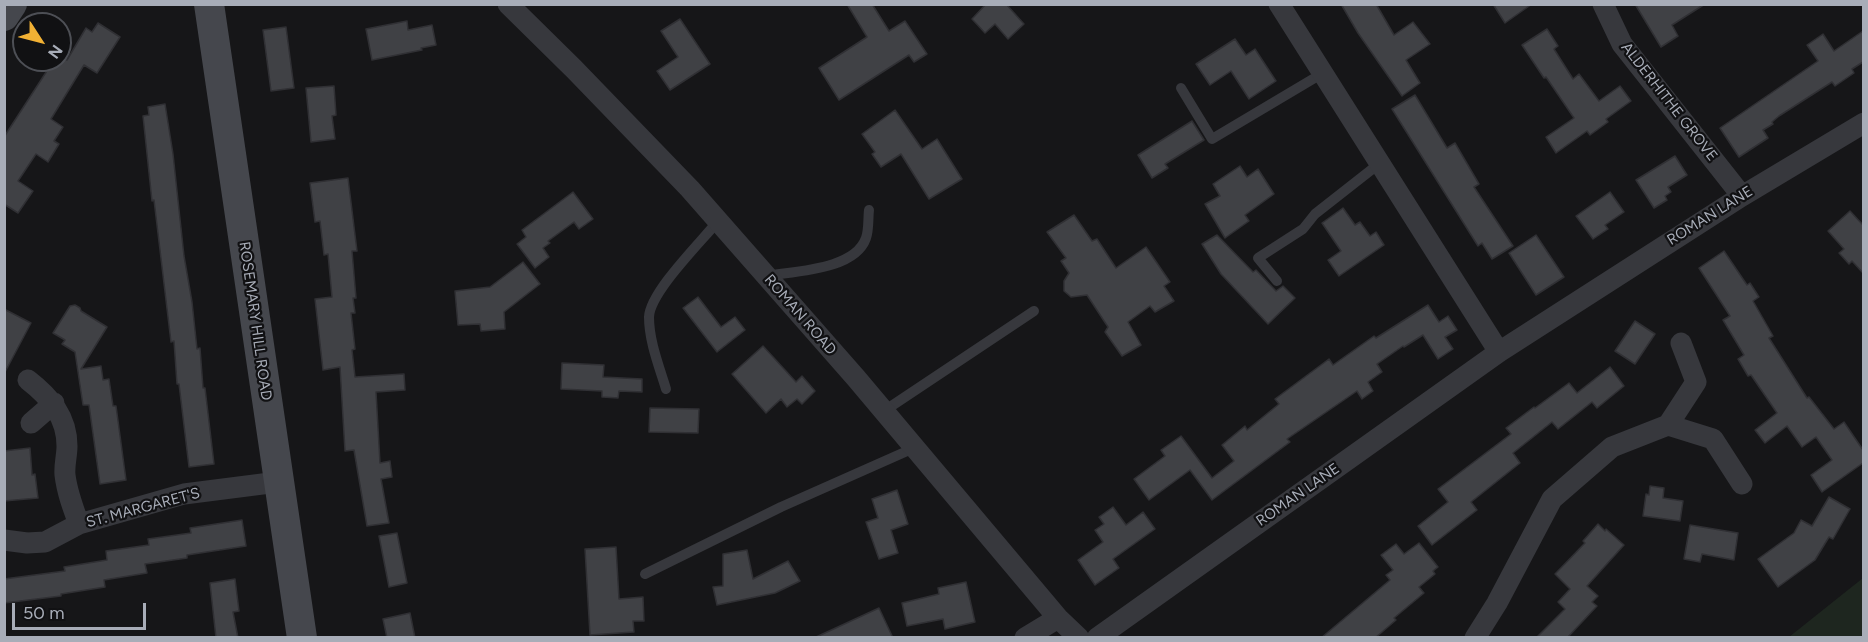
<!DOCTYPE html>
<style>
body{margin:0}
#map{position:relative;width:1868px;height:642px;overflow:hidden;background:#161618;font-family:Figtree,sans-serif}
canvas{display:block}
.frame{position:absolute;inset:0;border:6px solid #a8adb8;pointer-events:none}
.north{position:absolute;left:12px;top:12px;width:60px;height:60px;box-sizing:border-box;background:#111113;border:2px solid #4d4f55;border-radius:50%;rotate:126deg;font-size:16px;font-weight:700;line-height:24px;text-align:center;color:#a8adb8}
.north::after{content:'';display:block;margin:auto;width:21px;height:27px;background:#f2b134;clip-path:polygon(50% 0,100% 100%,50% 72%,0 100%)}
.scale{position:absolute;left:12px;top:603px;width:134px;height:27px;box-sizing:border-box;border:3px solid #a8adb8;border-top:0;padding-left:8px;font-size:18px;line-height:21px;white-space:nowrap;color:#a8adb8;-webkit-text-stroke:4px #111113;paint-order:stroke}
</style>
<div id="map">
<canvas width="1868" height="642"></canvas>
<div class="frame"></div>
<div class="north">N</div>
<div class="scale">50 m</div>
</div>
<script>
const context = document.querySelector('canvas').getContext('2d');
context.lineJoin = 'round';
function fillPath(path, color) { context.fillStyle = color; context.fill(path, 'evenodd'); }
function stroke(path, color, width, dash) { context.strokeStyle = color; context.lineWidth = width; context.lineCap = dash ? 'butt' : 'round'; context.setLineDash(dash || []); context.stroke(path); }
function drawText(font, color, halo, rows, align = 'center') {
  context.font = font + ' Figtree,sans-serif'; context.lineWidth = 4.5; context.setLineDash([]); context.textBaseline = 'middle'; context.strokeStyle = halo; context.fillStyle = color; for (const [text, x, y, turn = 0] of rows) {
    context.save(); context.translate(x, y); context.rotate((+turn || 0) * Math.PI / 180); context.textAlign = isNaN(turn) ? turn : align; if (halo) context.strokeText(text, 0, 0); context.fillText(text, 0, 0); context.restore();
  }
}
fillPath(new Path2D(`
 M1863 578V637H1789Z`), '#1e261f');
const building = new Path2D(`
 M847 4H872L889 31 905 21 927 54 914 62 909 55 839 100 819 68 867 37Z
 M986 4H1006L1024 24 1008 39 995 24 985 33 972 19Z
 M1341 4H1376L1394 35 1413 22 1430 44 1406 60 1420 83 1402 96 1358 33Z
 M1493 4H1532L1505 23Z
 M1635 4H1705L1672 25 1678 36 1661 47Z
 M680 19 710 64 670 90 657 71 678 57 661 31Z
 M407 21 408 30 432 25 436 45 421 48 422 50 372 60 366 29Z
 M98 23 120 37 97 73 84 65 51 119 63 127 54 141 59 144 48 162 36 154 18 181 33 191 18 213 4 204V137L54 60H67L86 28 92 32Z
 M286 27 294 88 271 91 263 30Z
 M1547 29 1558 46 1554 49 1573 79 1579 74 1599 101 1620 86 1631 101 1606 119 1608 122 1590 135 1587 131 1556 153 1546 137 1574 118 1546 77 1544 78 1522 45Z
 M1863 31V62L1852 69 1854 73 1835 86 1832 82 1779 116 1772 122 1773 124 1763 130 1768 138 1739 157 1720 128 1818 61 1807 45 1823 34 1834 51Z
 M1235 39 1246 55 1255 49 1276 81 1249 99 1231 71 1210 85 1196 64Z
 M334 86 336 115 332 116 335 139 311 142 306 88Z
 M1415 95 1447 148 1455 143 1479 184 1474 187 1513 246 1492 259 1482 243 1478 246 1392 109Z
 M165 104 173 154 184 256 192 302 197 349 200 348 203 388H205L214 464 189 467 179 384H177L174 341 171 342 154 200 152 201 143 116 149 115 148 107Z
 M895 110 922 149 937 139 962 179 929 199 901 154 881 167 872 154 875 152 862 134Z
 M1192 121 1204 140 1165 164 1168 168 1152 178 1138 155Z
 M1675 156 1687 175 1668 187 1671 192 1665 196 1667 200 1654 208 1636 180Z
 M1240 166 1247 177 1258 169 1274 194 1245 215 1249 221 1225 238 1205 204 1220 196 1213 184Z
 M348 178 357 251H352L356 298H353L355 313H351L355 349 352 350 355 377 404 374 405 390 376 392 380 463 390 461 392 477 381 479 389 523 367 526 354 450 345 451 340 367 323 370 315 299 332 297 328 254 324 255 320 221 315 222 310 183Z
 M573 192 593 219 579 229 574 222 548 241 550 243 543 248 549 257 535 268 517 244 526 237 522 230Z
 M1610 192 1624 212 1605 225 1608 229 1593 239 1576 216Z
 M1343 208 1355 225 1360 222 1370 236 1376 232 1384 245 1339 276 1328 260 1341 251 1322 223Z
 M1850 211 1863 225V273L1852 261 1849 264 1839 253 1844 249 1828 231Z
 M1074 215 1092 241 1097 239 1116 268 1146 247 1170 282 1164 286 1174 301 1155 312 1150 306 1128 322 1141 345 1122 356 1105 332 1108 327 1087 295 1071 297 1064 291V281L1069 273 1061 261 1066 258 1047 232Z
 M1217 235 1253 272 1256 270 1276 291 1283 286 1295 298 1268 324 1221 274 1202 244Z
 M1536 235 1564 277 1536 295 1509 253Z
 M1724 251 1747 285 1750 283 1759 297 1753 301 1773 336 1769 338 1807 398 1809 397 1834 429 1844 422 1863 450V463L1822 492 1811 475 1832 460 1816 437 1802 447 1787 426 1765 443 1755 430 1777 413 1751 375 1748 376 1738 359 1744 355 1723 320 1730 316 1699 268Z
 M523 262 540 284 504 312 505 329 481 331 480 324 458 325 455 291 490 287Z
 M698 297 721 327 735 317 745 330 717 352 683 308Z
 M75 305 80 308 81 311 107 327 81 369 101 366 103 380 109 379 113 406H116L126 480 100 484 89 405H83L75 352 62 344 65 340 53 333 70 306Z
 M1428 305 1439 322 1448 316 1457 330 1445 337 1453 349 1438 359 1423 335 1404 347 1403 346 1377 364 1382 372 1368 382 1373 391 1362 399 1357 391 1287 439 1290 442 1212 500 1190 470 1149 500 1134 479 1165 456 1161 450 1181 436 1212 478 1234 461 1222 445 1245 426 1247 430 1279 404 1275 399 1329 359 1333 365 1374 336 1376 338Z
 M4 309 31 323 4 374Z
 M1635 321 1655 334 1635 364 1615 351Z
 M763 346 796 382 802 376 815 391 802 404 797 399 787 407 781 399 766 413 732 374Z
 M562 363 604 365 603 377 642 379V392L619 391 618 398 602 397V391L561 389Z
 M1610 367 1624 386 1597 408 1592 402 1558 429 1552 422 1513 453 1520 463 1471 502 1477 510 1432 545 1418 526 1448 502 1438 489 1511 434 1506 428 1534 407 1535 408 1569 383 1577 393Z
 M650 408 699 409 698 433 649 432Z
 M30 448 32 475 35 474 38 498 4 501V451Z
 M1650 486 1664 488 1663 498 1683 501 1680 521 1643 516 1646 494 1649 495Z
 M897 490 908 524 891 530 898 553 879 559 866 522 878 518 872 499Z
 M1829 497 1850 509 1833 539 1829 537 1815 560 1778 587 1758 559 1794 533 1801 520 1812 526Z
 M1113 507 1126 525 1143 512 1155 529 1113 559 1119 568 1095 585 1078 560 1103 542 1095 530 1104 524 1099 517Z
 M242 520 246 546 187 555V558L145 564 147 573 104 580 105 587 61 594V596L4 603V579L65 571 64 567 107 560 106 551 149 545 148 539 191 533 190 528Z
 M1598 524 1605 531 1606 529 1624 545 1587 586 1598 596 1592 602 1597 606 1567 638H1536L1565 609 1558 602 1570 589 1555 574 1585 543 1583 541Z
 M1690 525 1738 533 1734 560 1702 554 1700 562 1684 559Z
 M397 533 407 583 389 587 379 536Z
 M1419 543 1438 567 1433 571 1435 574 1419 587 1424 593 1394 618 1396 620 1375 638H1321L1390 580 1386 575 1393 570 1381 555 1396 544 1404 554Z
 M616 547 619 599 643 597 644 621H633L634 632 590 635 585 549Z
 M747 550 753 579 788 561 800 581 775 593 717 605 713 587 723 586V554Z
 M235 579 239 611 233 612 238 638H216L210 583Z
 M966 582 975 622 945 629 943 619 907 626 902 603 939 594 938 588Z
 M879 608 893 638H814Z
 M410 613 415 638H387L383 619Z`);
fillPath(building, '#404145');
stroke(building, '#303034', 1.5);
stroke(new Path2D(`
 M1181 88 1212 139 1323 73
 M766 276C795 271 855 270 866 238 869 230 868 218 869 210
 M1277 281 1258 258 1303 229 1315 214 1380 163
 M666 389C659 366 649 341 649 317 650 292 701 242 718 221
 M884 411 1034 311
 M645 574 781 507 914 448`), '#37383d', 10);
stroke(new Path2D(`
 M508 4 574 69 690 189 856 378 1058 618 1079 638
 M1279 4 1499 352
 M1603 4 1622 44 1742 196
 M28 380C50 397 67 417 67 446 67 456 64 465 65 475 67 492 73 508 79 524
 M31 423 54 403
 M1668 425 1713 439 1742 484
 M4 540 27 543 45 542 79 524 184 494 278 482
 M1025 638 1058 618
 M1097 638 1499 352 1742 196 1864 123
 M1475 638 1497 603 1552 499 1612 447 1668 425 1696 382 1681 343`), '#37383d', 21);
stroke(new Path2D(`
 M209 4 302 638
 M4 16 12 4`), '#45474d', 30);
drawText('15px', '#a8adb8', '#111113', [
 ["ALDERHITHE GROVE",1669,102,52],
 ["ROMAN LANE",1710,216,-32],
 ["ROMAN ROAD",800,315,49],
 ["ROSEMARY HILL ROAD",255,321,82],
 ["ROMAN LANE",1298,495,-35],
 ["ST. MARGARET'S",143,508,-15]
]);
</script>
